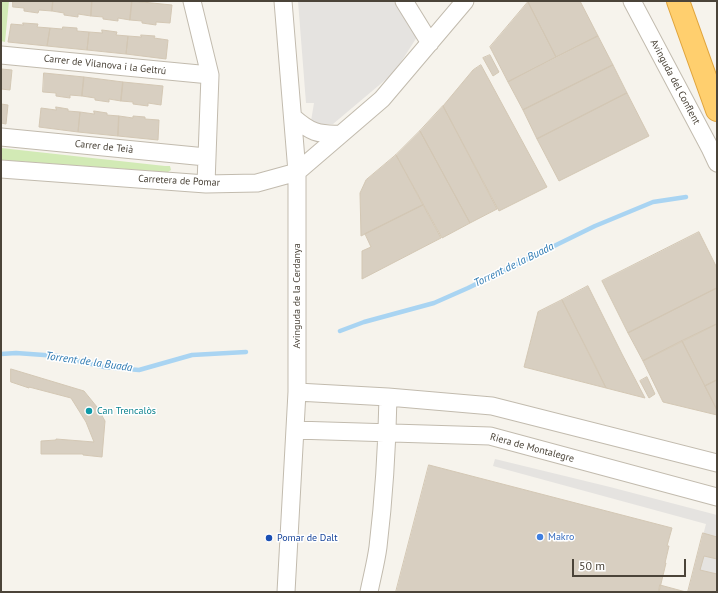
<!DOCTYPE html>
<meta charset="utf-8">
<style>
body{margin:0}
#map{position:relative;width:718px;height:593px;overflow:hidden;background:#f6f3ec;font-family:"PT Sans",sans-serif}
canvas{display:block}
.frame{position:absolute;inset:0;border:2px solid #4b4439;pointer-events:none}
.scale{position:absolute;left:572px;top:559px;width:114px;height:18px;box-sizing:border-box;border:2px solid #4b4439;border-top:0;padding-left:5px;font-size:12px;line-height:14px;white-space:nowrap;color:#4b4439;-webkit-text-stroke:3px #fff;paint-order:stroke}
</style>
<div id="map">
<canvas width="718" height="593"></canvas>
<div class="frame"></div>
<div class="scale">50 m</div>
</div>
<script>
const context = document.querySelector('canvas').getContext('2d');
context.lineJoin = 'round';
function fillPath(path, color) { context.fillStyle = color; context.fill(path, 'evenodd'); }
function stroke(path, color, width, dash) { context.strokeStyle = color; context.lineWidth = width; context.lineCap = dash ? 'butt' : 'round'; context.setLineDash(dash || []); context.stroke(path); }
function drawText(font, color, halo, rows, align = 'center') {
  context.font = font + ' "PT Sans",sans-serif'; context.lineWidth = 3; context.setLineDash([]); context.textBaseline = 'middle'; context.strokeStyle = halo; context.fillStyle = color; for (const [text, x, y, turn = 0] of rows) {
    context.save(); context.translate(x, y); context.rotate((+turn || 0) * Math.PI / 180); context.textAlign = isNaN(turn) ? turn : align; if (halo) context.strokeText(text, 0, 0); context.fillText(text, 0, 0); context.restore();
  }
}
fillPath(new Path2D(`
 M1 1H9L5 42 1 41Z
 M1 148 165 166H170L171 170 168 172 1 160Z`), '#d2eab5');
fillPath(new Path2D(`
 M298 1H394L417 37 401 62 390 76 333 124H316L311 121 314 103H306Z
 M495 459 610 487 717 515V592H688L706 524 493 466Z`), '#e5e3e0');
stroke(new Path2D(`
 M340 331 364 322 434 303 468 288 595 226 653 202 686 197
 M1 354 16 353 58 356 104 367 139 370 192 355 246 352`), '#a9d4f2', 4.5);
const building = new Path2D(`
 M13 1H53L52 11 39 10 38 13 24 11V8L13 7Z
 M53 1H92L91 16 78 14V17L64 15V13L52 11Z
 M92 1H132L130 20 118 18V21L103 19V17L91 16Z
 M132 1 172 5 170 23 156 22V25L142 23V21L130 20Z
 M528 1H580L598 36 556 57 528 2Z
 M528 2 556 57 508 82 490 47Z
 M23 23 38 24 37 27 50 28 47 46 8 42 11 24 23 25Z
 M63 27 77 28V31L89 32 87 50 47 46 50 28 62 29Z
 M102 30 117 32 116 35 128 36 126 54 87 50 89 32 102 33Z
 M141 35 155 36 154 38 168 40 166 59 126 54 128 36 141 37Z
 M598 36 613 65 523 110 508 82Z
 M490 55 499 72 493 76 483 58Z
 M481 65 547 187 499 211 443 106 473 70Z
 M613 65 627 93 537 139 523 110Z
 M1 69 12 70 10 90 1 89Z
 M44 73 84 77 82 96 70 95V98L56 96V93L43 92Z
 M84 77 123 82 121 101 109 99V102L95 100V98L82 96Z
 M123 82 163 86 161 105 148 103V106L133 104V102L121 101Z
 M627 93 649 136 559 181 537 139Z
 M1 104 8 105 6 124 1 123Z
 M443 106 497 209 470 223 420 131Z
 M56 107 68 109V111L80 112 78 132 39 127 41 108 56 110Z
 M94 111 107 113V115L119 116 118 136 78 132 80 112 94 114Z
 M119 116 133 118V116L145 117V119L159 120 158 140 118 136Z
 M420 131 470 223 442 238 396 155Z
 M396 155 423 205 361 236 360 193 366 180Z
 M423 205 441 238 362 279V251L371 247 365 234Z
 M699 232 717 268V288L628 333 602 281Z
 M588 286 622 354 645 398 606 388 562 300Z
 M717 288V324L643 361 628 333Z
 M562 300 596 367 606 388 524 367 538 312Z
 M717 324V380L705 386 682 341Z
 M682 341 717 410V415L663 402 643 361Z
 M11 369 84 391 97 407 105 421 102 457 83 455V454H41V441L56 440V439L94 442 86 422 71 398 29 387V388L11 382Z
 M647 377 655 394 649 398 640 381Z
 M717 380V410L705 386Z
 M429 465 672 528 667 546H669L665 563H666L659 592H396Z
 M703 533 717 537V559L704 556 700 570 717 574V592H698L695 591 694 592H688Z
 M660 585 686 592H659Z`);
fillPath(building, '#d8cfc1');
stroke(building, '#d3c7b4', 1);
const minor = new Path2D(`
 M192 1 210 75 206 184
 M283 1 297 172V392L286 592
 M404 1 430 43
 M632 1 710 148 717 163
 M1 55 210 75
 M293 117C310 132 318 135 341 134
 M1 137 206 157
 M1 169 206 184 257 183 297 172 382 99 465 1
 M297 392 388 397 492 406 717 463
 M295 430 490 436 717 497
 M369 592C372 577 376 562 378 547 384 497 387 447 388 397`);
const highway = new Path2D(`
 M678 1 717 110`);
stroke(minor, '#c2bbae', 19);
stroke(highway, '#e0a43c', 24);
stroke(minor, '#fff', 17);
stroke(highway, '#ffcf6e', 22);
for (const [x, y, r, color] of [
 [89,411,4,"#0f9aa8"],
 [540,537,4,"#3f7fe0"],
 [269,538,4,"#1a4fb4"]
]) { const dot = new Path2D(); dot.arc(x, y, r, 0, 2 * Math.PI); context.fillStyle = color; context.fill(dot); stroke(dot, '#fff', 1.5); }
drawText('10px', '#4b4439', '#fff', [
 ["Carrer de Vilanova i la Geltrú",105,65,6],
 ["Avinguda del Conflent",675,82,62],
 ["Carrer de Teià",104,147,6],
 ["Carretera de Pomar",179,181,3],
 ["Avinguda de la Cerdanya",297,296,-90],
 ["Riera de Montalegre",532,448,15]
]);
drawText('10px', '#0d838f', '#fff', [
 ["Can Trencalòs",97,411]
], 'left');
drawText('10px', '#366cbe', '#fff', [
 ["Makro",548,537]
], 'left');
drawText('10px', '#164399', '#fff', [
 ["Pomar de Dalt",277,538]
], 'left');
drawText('italic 11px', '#2e7ab2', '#fff', [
 ["Torrent de la Buada",514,265,-26],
 ["Torrent de la Buada",89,362,8]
]);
</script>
